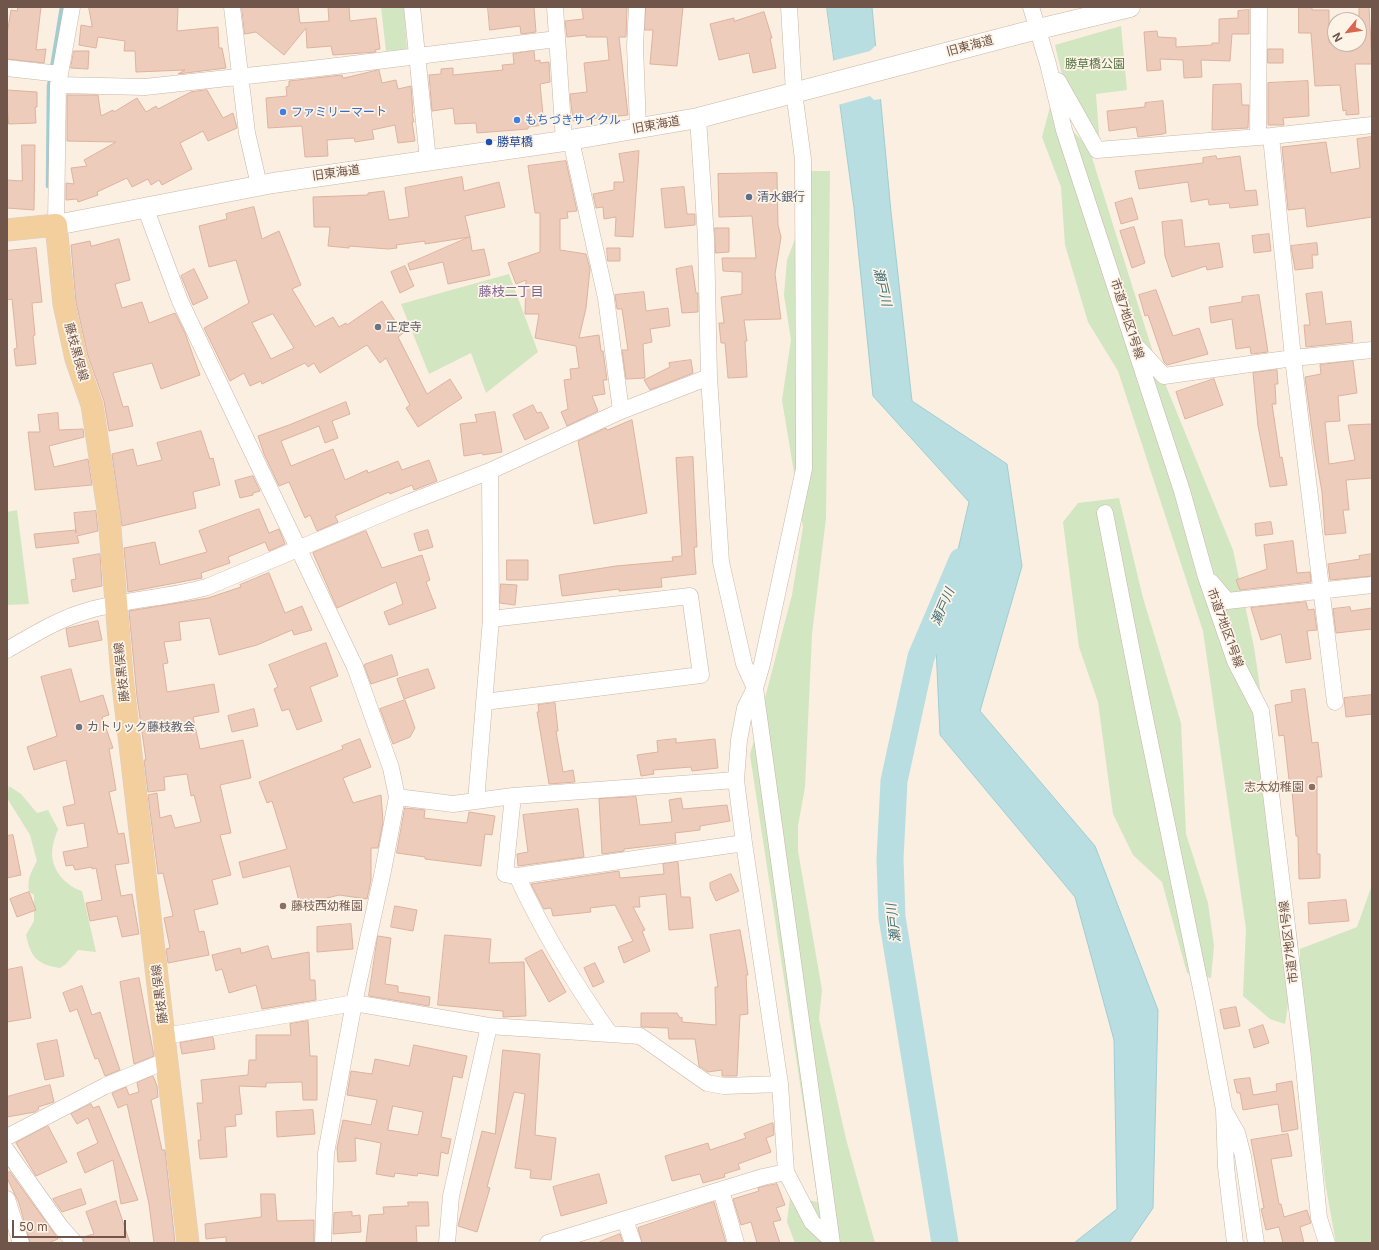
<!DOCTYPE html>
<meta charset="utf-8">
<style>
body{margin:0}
#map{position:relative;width:1379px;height:1250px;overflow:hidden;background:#faefe1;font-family:Inter,sans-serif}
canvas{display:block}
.frame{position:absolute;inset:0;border:8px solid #6f554a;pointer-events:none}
.north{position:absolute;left:1327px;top:12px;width:40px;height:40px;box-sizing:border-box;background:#fdf3e7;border:1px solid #c4b4a8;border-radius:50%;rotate:241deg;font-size:11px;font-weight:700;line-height:16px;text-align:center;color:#6f554a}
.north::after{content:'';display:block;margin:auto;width:14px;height:18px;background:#db664f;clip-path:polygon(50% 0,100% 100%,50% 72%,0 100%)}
.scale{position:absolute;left:12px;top:1220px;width:114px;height:18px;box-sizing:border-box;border:2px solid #6f554a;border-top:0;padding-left:5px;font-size:12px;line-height:14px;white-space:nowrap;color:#6f554a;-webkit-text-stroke:3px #fdf3e7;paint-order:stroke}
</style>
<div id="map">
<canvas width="1379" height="1250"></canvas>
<div class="frame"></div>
<div class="north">N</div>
<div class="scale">50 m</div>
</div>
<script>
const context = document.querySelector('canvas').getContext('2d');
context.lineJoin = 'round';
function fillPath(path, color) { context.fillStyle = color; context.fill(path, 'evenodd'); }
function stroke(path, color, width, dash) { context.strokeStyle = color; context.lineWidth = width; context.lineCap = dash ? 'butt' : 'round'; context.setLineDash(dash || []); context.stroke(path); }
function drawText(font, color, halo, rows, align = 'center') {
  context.font = font + ' Inter,"Noto Sans JP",sans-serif'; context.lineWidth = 3.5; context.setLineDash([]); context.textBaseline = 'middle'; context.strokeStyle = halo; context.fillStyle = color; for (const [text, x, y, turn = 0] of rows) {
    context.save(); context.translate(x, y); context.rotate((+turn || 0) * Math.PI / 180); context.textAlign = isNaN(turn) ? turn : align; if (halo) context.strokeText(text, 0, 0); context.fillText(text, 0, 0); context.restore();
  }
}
fillPath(new Path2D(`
 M381 7H404L407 49 386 51Z
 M1121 26 1127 90 1096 94 1100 147 1063 79 1055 45Z
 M1050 107 1089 148 1155 359 1233 550 1254 647 1298 944 1285 1024 1270 1019 1243 996 1246 929 1203 631 1118 371 1088 322 1065 245 1061 187 1042 137Z
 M810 171H830L826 518 812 634 805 787 798 826V851L822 990 819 1019 846 1139 875 1243H795L787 1222 790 1197 818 1202 750 755 792 595 803 527 782 400 791 340 784 295 787 260 797 234Z
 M509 274 538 352 486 393 471 353 429 374 401 304Z
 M1119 498 1143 598 1181 723 1186 834 1208 903 1214 946 1211 978 1187 973 1162 882 1133 855 1113 814 1098 702 1079 647 1063 522 1078 503Z
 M17 510 29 604 7 605V512Z
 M9 786 21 794 37 813 48 810 58 829C55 837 52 845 52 853 52 871 66 886 82 891L96 952 78 950 66 964 60 968C37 964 31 958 26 935L34 921V895L29 892C27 879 31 872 37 861L30 835 7 798Z
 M1372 885V1243H1336L1325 1182 1300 966V949L1357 927Z`), '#d2e6c1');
const water = new Path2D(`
 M827 7H872L891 212 912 401 1007 464 1022 566 980 711 1095 846 1158 1010 1153 1208 1129 1243H1074L1117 1209 1114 1040 1075 897 940 735 936 646 969 502 873 396 854 208Z`);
fillPath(water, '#b8dee1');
stroke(water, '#9fcdd2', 1);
fillPath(new Path2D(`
 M875 46 880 47 883 93 881 99 874 100 870 96 838 105 832 61 870 51Z`), '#faefe1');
stroke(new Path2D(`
 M48 186 49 86 62 7`), '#9fcdd2', 4.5);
stroke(new Path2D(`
 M945 1243 892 917 890 859 894 781 921 657 962 561`), '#b8dee1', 27);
const building = new Path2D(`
 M18 7H41L36 50 46 49 44 63 7 59V34L11 10 17 11Z
 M89 7H178L177 31 218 27 219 48H222L226 68 178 74 185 70 136 72 135 51H124L125 41 98 37 96 48 79 45 81 25 92 27Z
 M242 7H298L300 23 329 21 328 7H349L350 21 376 18 380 49 375 50 376 52 333 55 331 46 307 48 306 28 284 55 256 32 245 34Z
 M488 7H534L536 32 521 34 520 26 490 30Z
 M582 7H627L626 37H619L628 115 573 121 570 94 587 92 584 63 609 60 607 37H586V35L567 37 565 21 583 19Z
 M646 7H683L677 66 650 64 653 30H645Z
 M1299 7H1312V10H1329V42L1331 44H1359V7H1369L1372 64H1355L1359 114 1346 115V110L1343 111 1340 85 1315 86 1311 33H1299Z
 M1249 10V34H1232L1230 61 1201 60 1202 77 1184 78 1183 60 1160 59 1161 70 1147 71 1144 32 1157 31 1158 37 1176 38V47L1212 45V43H1219V19L1238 18V11Z
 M764 12 772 38H770L776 68 753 73 749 53 719 60 710 24 734 18V21Z
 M1268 49H1283V63H1268Z
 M74 51H89L88 69 71 68Z
 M534 51 535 61 540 60V63L549 62 550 82 540 84 544 125 528 127V129L477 133 476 123 455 124 453 108 432 111 429 75 441 74V69L453 68V75L503 70 502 65 514 64 513 54Z
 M379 70 382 83 396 80 398 89 411 86 413 113H412L414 122H412L415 141 398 143 395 125 372 130 374 139 355 142 354 138 327 140 328 156 305 157 302 126 268 128 266 98 287 96 286 87 289 86V81L342 75 343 78Z
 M1308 81 1309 116 1283 118 1284 125H1268V83Z
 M1241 84 1242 105H1249L1248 128 1212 130 1213 85Z
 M7 90 37 92V107H35L36 123 9 124Z
 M207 90 223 118 233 113 237 128 208 141 203 131 180 143 192 169 162 185 159 180 151 185 148 179 132 187 127 178 97 192 98 195 78 202 77 199 66 200V183L74 184 71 168 87 166 84 160 116 142 67 141V95H98L101 116 113 110 114 112 137 98 146 112 156 106 158 109 191 92Z
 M1163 101 1166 133 1163 134 1138 137 1136 127 1109 131 1107 111 1145 107V103Z
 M1372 137V217L1307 227 1305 208 1288 210 1282 147 1326 142 1331 173 1360 168 1357 139Z
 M22 145H35L34 210 7 208V180L22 181Z
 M639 151 633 237 615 236 616 217 604 219 603 207 596 208 593 194 614 190V182H624L619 154Z
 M1216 156 1217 159 1240 156 1245 191 1256 190 1258 205 1230 208 1229 203 1209 205 1208 199 1191 202 1188 182 1139 189 1135 171 1203 163V158Z
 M566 161 577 211 567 212 568 218 560 219V250L586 254 590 269 586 308 579 338 599 335 601 351H603L607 380H603L605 394 592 396 598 411 567 426 561 412 568 409 564 380 571 379 570 369 579 368 576 346 535 338 539 314H525L526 280 516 284 508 263 540 252V213H535L528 166Z
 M777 173 778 225 781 237 775 274 781 319 744 320 747 341H745L747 377 728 378 725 343H721L719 323H724L721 297 742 294V272L723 271 722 258H756L752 216 719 217 718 174Z
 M462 177 464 191 499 182 505 207 465 216 470 237 425 244V241L396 245 397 248 388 249 349 246V248L328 246 330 227H314L313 197 368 195V193L384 191 389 220 409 217 405 188Z
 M684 187 687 214H695V225L665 228 661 189Z
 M1132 198 1138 219 1121 224 1115 203Z
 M254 207 262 239 279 231 301 285 292 289 315 327 333 317 339 327 346 323 347 325 382 301 403 333 398 337 427 394 450 379 462 398 418 427 406 408 410 405 386 358 380 363 367 345 320 373 314 363 308 367 305 363 262 384 261 381 250 386 244 373 230 381 204 328 249 303 236 260 209 267 199 226 227 219 226 214ZM273 314 294 348 271 359 252 323Z
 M1182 220 1185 247 1219 243 1223 267 1207 270 1206 266 1172 277 1165 256 1162 222Z
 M1134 227 1145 263 1132 268 1120 231Z
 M715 228H729V252L716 253Z
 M1269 234 1271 251 1254 253 1252 236Z
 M470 237 472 251 484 249 490 275 448 284 443 262 410 270 408 264Z
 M119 239 130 280 115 284 122 308 142 302 149 323 175 313 185 333 200 375 161 389 152 363 113 373 123 407 128 406 133 426 109 431 104 401 88 356 76 302 71 245 90 241 91 246Z
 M1317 243 1318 255H1312L1313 268 1295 270 1291 246Z
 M36 248 42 302 32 303 35 335 33 336 36 364 16 366 14 349 17 348 12 299 7 300V251Z
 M607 248H620V261H608Z
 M405 266 414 286 400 293 391 272Z
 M692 266 696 293H698V312L682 313 676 269Z
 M194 269 208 298 193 305 181 276Z
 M1156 290 1173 336 1199 328 1208 354 1167 365 1164 362 1148 315 1145 316 1139 295Z
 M644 292 646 311 668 308 670 326 650 329 652 342 643 344 645 378 626 379 622 350H628L622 309H617L615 295Z
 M1322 292 1326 324 1351 321 1353 342 1306 347 1304 325H1310L1306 294Z
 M1259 295 1268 352 1251 354 1250 347 1236 349 1232 319 1211 323 1209 307 1242 302V297Z
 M691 360 693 373 650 390 644 380 670 367 669 363Z
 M1353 361 1357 393 1338 396 1340 421 1325 422 1329 464 1355 460 1348 425 1372 424V478L1346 480 1349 510H1343L1346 533 1325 535 1322 492 1314 445 1305 377 1321 374 1320 365Z
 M1277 370 1278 384H1275L1276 404H1272L1280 458 1282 457 1287 485 1270 487 1258 426 1253 373Z
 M1214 379 1223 405 1185 419 1176 392Z
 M346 402 350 414 332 421 338 438 325 443 319 426 281 441 291 466 333 449 345 480 367 470 368 473 398 461 402 470 429 460 437 481 414 490 412 485 390 494 389 492 335 516 338 522 317 531 310 515 305 518 289 482 279 486 264 454 258 436 289 425Z
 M533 405 537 413 541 412 549 428 525 440 513 415Z
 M495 412 502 452 483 455 482 453 464 456 460 424 477 422 475 415Z
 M58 413 59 430 83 429 84 437 49 446 54 467 88 459 92 485 35 490 28 432H40L38 415Z
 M632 420 647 513 594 524 578 441 606 428 607 430Z
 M201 431 210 459 213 458 220 485 193 492 196 508 122 526 112 454 133 449 137 466 162 460 157 443Z
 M693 457 697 547H694L696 574 661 578 662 587 619 591V589L562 596 559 575 616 566 673 561 672 557 682 556 676 458Z
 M253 476 260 491 253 493V495L240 498 235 481Z
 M259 509 269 533 279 529 285 544 269 551 265 542 228 557 230 563 201 573 202 578 128 592 124 548 155 542 160 565 207 552 199 531Z
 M96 511 98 531 77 536 79 543 36 548 34 534 76 530V533L74 513Z
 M1271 522 1273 534 1256 536 1255 524Z
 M428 530 433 547 419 551 414 534Z
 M366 531 382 568 422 555 430 580 426 582 436 608 389 625 384 612 403 604 396 582 337 608 313 553Z
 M1293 541 1297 573 1310 572 1311 582 1240 590 1236 580 1267 569 1264 545Z
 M100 554 102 586 73 592 71 580 76 579 73 559Z
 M1372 554V576L1330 580 1328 564 1360 559 1359 556Z
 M507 560H528V580H507Z
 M269 573 285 613 302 606 312 630 294 635 292 630 257 645 219 655 210 618 179 622 181 640 164 642 168 663 163 664 167 692 214 684 219 712 193 717 200 749 243 740 251 778 220 785 231 833 220 835 231 875 212 880 218 904 194 910 199 932 204 931 209 955 168 963 166 949 170 948 164 918 173 916 163 873 158 874 148 795 157 793 160 818 171 815 175 828 201 822 194 795 191 796 187 774 164 777 165 790 148 792 144 760H146L137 697 129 611 208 598 241 587 240 585Z
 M501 584 517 585 515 605 500 603Z
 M1306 602 1308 610 1314 609 1317 630 1307 631 1311 659 1286 663 1281 634 1261 640 1251 608Z
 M1350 607 1351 611 1372 608V629L1336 633 1333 609Z
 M98 621 102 640 69 647 66 629Z
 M326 643 338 676 310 687 322 721 297 730 289 709 282 711 274 689 278 687 269 665Z
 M392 655 398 675 371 684 364 665Z
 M71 669 80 702 103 695 109 715 102 717 113 748 109 749 116 790 109 792 118 834 124 833 129 863 115 865 121 896 132 894 139 934 122 937 117 916 90 921 86 903 102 900 96 868 92 869V867L75 870 73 865 66 866 63 852 88 847 84 823 67 826 63 807 75 804 66 760 34 770 27 747 57 736 41 677Z
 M428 669 435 688 404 699 397 679Z
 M1305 689 1312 743 1318 742 1322 777H1317V854H1320V878L1299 879 1298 836H1296L1291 780H1289L1284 735 1279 736 1275 705 1292 702 1291 691Z
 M1372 695V714L1346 717 1344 698Z
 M405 700 415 728 410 737 393 744 380 709Z
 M555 703 558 731H556L563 772 573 770 575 782 549 784 537 712H539L538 705Z
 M254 709 258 726 232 732 228 716Z
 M360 739 371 767 343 778 353 803 381 795 383 822 378 848H371V880L367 899 339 895 300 905 290 866 243 878 239 862 287 849 272 801 267 803 259 782 343 749 342 746Z
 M676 739V743L715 739 718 768 692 771 691 767 653 770 654 774 641 776 637 755 658 752 657 741Z
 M636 797 640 825 672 822 669 800 681 798 683 809 727 805 730 821 700 826V830L675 833 676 843 624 849V851L602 854 599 799Z
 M405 808 425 810 424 818 467 823 469 812 495 816 492 835 485 834 481 866 425 859V857L397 853Z
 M578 809 584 857 518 866 517 854 528 852 523 815Z
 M13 835 21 875 7 878V836Z
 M678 862 681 897H690L693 928 669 930 666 894 639 897 640 907H633L645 930 642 931 650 951 624 963 618 947 633 941 615 905 590 908 591 912 553 916 551 908 544 909 531 884 619 871 620 878 664 874 663 864Z
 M731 874 739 891 716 901 710 888V883Z
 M29 892 36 910 17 917 10 899Z
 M1346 900 1349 921 1309 924 1308 903Z
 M395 906 417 910 413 931 391 927Z
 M351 924 353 949 317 952V927Z
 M740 930 748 975H746L748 1014 740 1015 737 1076H722V1070L708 1072 699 1066 695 1039H669L668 1028 641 1027V1013H677L680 1018 682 1017V1022L716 1025 715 987H718L710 935Z
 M445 935 491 939 489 963 524 962 526 1016 503 1017V1011L438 1005Z
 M378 936 391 938 385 984 398 986V992L430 997 429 1006 369 996Z
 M268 946 272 959 309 952 310 980H315L316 1000 262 1009 256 985 229 993 222 969 216 971 212 955 240 948 241 953Z
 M542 950 566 992 549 1002 525 959Z
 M595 963 604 982 593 987 584 968Z
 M22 967 31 1018 7 1022V970Z
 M139 978 154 1056 134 1064 120 982Z
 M82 986 92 1015 100 1012 120 1070 105 1076 98 1058 95 1059 77 1009 70 1012 63 993Z
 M1236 1007 1240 1026 1224 1029 1220 1010Z
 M308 1021 310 1056H317V1100H303L302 1082 266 1083V1087L239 1086 242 1114 235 1115 236 1126 225 1127 227 1157 200 1159 198 1140H201L197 1103H203L201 1080 248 1075 249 1060H256V1035H291L290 1024Z
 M1263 1025 1269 1043 1254 1048 1249 1030Z
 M213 1037 215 1049 182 1054 180 1043Z
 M57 1040 64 1076 45 1080 37 1044Z
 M414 1045 467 1056 462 1078 453 1076 441 1137 451 1139 448 1154 441 1152 438 1176 418 1173 417 1176 395 1173 394 1177 376 1174 381 1143 355 1138 356 1161 338 1162 337 1148 343 1120 371 1125 377 1100 347 1095 351 1071 372 1074 375 1059 409 1066ZM393 1106 423 1112 418 1135 388 1130Z
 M503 1050 540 1054 535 1135 556 1138 551 1180 530 1178 531 1170 515 1168 525 1094 514 1092 487 1187 490 1188 477 1232 458 1226 482 1131 495 1134Z
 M153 1076 157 1086 158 1097 151 1100 162 1150H165L175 1243H154L149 1204 127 1104 118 1108 112 1093 126 1087 129 1095 139 1092 137 1083Z
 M1250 1078 1253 1095 1277 1091 1276 1084 1292 1081 1298 1129 1282 1132 1278 1104 1243 1110 1240 1093H1237L1234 1080Z
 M50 1085 54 1102 38 1107 39 1109 35 1112 7 1117V1097Z
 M91 1104 93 1108 99 1106 138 1200 121 1204 113 1160 85 1173 77 1153 98 1143 88 1118 77 1124 71 1114Z
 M313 1110 315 1134 277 1137 276 1112Z
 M773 1123 774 1135 766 1138 771 1152 738 1164 740 1169 724 1174 725 1177 703 1183 700 1174 672 1181 665 1156 708 1143 710 1150 746 1138 744 1134Z
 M48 1126 67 1162 36 1176 16 1143Z
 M1288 1134 1292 1156 1271 1159 1279 1204H1281L1284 1217 1307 1210 1311 1223 1300 1227 1304 1243H1283L1279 1227 1266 1230 1261 1209 1264 1208 1251 1140Z
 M10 1172 57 1237 58 1239 48 1243H30L19 1203 7 1178V1173Z
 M599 1174 607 1203 561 1216 553 1187Z
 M777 1184 785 1205 776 1208 781 1220 773 1222 780 1243H757L751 1222 741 1225 733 1199 759 1191 758 1188Z
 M81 1189 86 1204 62 1212 53 1199Z
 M261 1194H275L277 1221 314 1220V1243H226V1237L206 1239 205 1224 261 1217Z
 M116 1201 130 1243H84L83 1237 94 1234 86 1212Z
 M408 1202H428L429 1226H416L417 1243H366L369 1215 384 1214 383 1207 408 1206Z
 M714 1202 726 1243H642L638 1228Z
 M352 1212V1216L360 1215 361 1232 333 1234 334 1213Z
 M620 1234 623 1243H601L600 1242Z`);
fillPath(building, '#edccbb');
stroke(building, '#deb29d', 1);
const minor = new Path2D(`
 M232 7 247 133 259 185
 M412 7 428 160
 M555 7 564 141
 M637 7 635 46 638 128
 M1031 7 1048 64 1064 130 1182 491 1206 577 1235 661 1261 711 1303 1058 1319 1218 1327 1243
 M7 68 60 74
 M1058 81 1097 150 1271 136 1372 125
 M58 85 145 87 320 68 557 39
 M698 118 706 238 709 377 721 562 744 664 755 688 832 1243
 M1258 136 1259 7
 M1271 136 1293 358 1335 702
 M571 140 606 298 621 411
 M145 207 180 301 355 667 391 768 397 797 383 871 354 1003 326 1153 323 1243
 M56 225 58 85 72 7
 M1138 348 1164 376 1293 358 1372 350
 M1105 513 1143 708 1204 1003 1224 1110 1226 1167 1235 1243
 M1211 582 1227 601 1372 585
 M7 650C33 635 60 618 90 610 128 599 168 598 207 587L405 504 490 471 621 411 709 377
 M484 702 701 675 690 596 491 619
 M513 796 505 874 517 876 744 843
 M397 797 453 804 513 796 736 780
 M476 801 491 619 490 471
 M517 876C544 934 573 982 610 1034
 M165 1036 354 1003 489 1026 640 1036 707 1083 724 1086 780 1084
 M1225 1112 1237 1133 1243 1156 1256 1243
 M7 1137 105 1086 168 1060
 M7 1151 60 1226 75 1243
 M786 1172 780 1084 744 843 736 780 739 740 745 708 755 688 762 664 804 469 803 159 794 92 789 7
 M721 1190 736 1243
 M7 1199 21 1243
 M625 1220 633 1243
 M447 1243 451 1196 489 1026
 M548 1243 763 1177 786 1172 812 1222 831 1240`);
const tertiary = new Path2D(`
 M56 225 273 183 564 141 698 118 1022 33 1130 7`);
const primary = new Path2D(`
 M7 230 56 225 64 304 76 359 92 405 109 516 122 676 188 1243`);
stroke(minor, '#c9b6a9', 17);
stroke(tertiary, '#c9b6a9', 21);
stroke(primary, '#d7cfcc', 23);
stroke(minor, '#fff', 16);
stroke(tertiary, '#fff', 20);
stroke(primary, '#f4cf9e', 22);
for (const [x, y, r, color] of [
 [283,112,4,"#3f7fe0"],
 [517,120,4,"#3f7fe0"],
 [489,142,4,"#1a4fb4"],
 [749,197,4,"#5c6f8a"],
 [378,327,4,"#6b7280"],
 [79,727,4,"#6b7280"],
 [1312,787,4,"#8d6e63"],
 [283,906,4,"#8d6e63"]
]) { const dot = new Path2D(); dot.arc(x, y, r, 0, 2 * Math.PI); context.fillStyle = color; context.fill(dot); stroke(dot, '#fdf3e7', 1.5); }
drawText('12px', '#6f554a', '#fdf3e7', [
 ["旧東海道",970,46,-15],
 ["旧東海道",656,125,-10],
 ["旧東海道",336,173,-8],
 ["市道7地区1号線",1127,319,72],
 ["藤枝黒俣線",76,352,75],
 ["市道7地区1号線",1225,628,70],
 ["藤枝黒俣線",122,672,-96],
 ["市道7地区1号線",1289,942,-97],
 ["藤枝黒俣線",160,994,-97]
]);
drawText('12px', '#547443', '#fdf3e7', [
 ["勝草橋公園",1095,64]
]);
drawText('12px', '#366cbe', '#fdf3e7', [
 ["ファミリーマート",291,112],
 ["もちづきサイクル",525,120]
], 'left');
drawText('12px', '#164399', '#fdf3e7', [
 ["勝草橋",497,142]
], 'left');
drawText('12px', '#4e5e75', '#fdf3e7', [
 ["清水銀行",757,197]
], 'left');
drawText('12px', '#5b616d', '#fdf3e7', [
 ["正定寺",386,327],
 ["カトリック藤枝教会",87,727]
], 'left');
drawText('12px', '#785e54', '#fdf3e7', [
 ["志太幼稚園",1304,787],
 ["藤枝西幼稚園",291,906,"left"]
], 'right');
drawText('italic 13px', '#43747b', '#fdf3e7', [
 ["瀬戸川",882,287,77],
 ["瀬戸川",943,607,-67],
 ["瀬戸川",894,923,-97]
]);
drawText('13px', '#816692', '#fdf3e7', [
 ["藤枝二丁目",511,292]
]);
</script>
